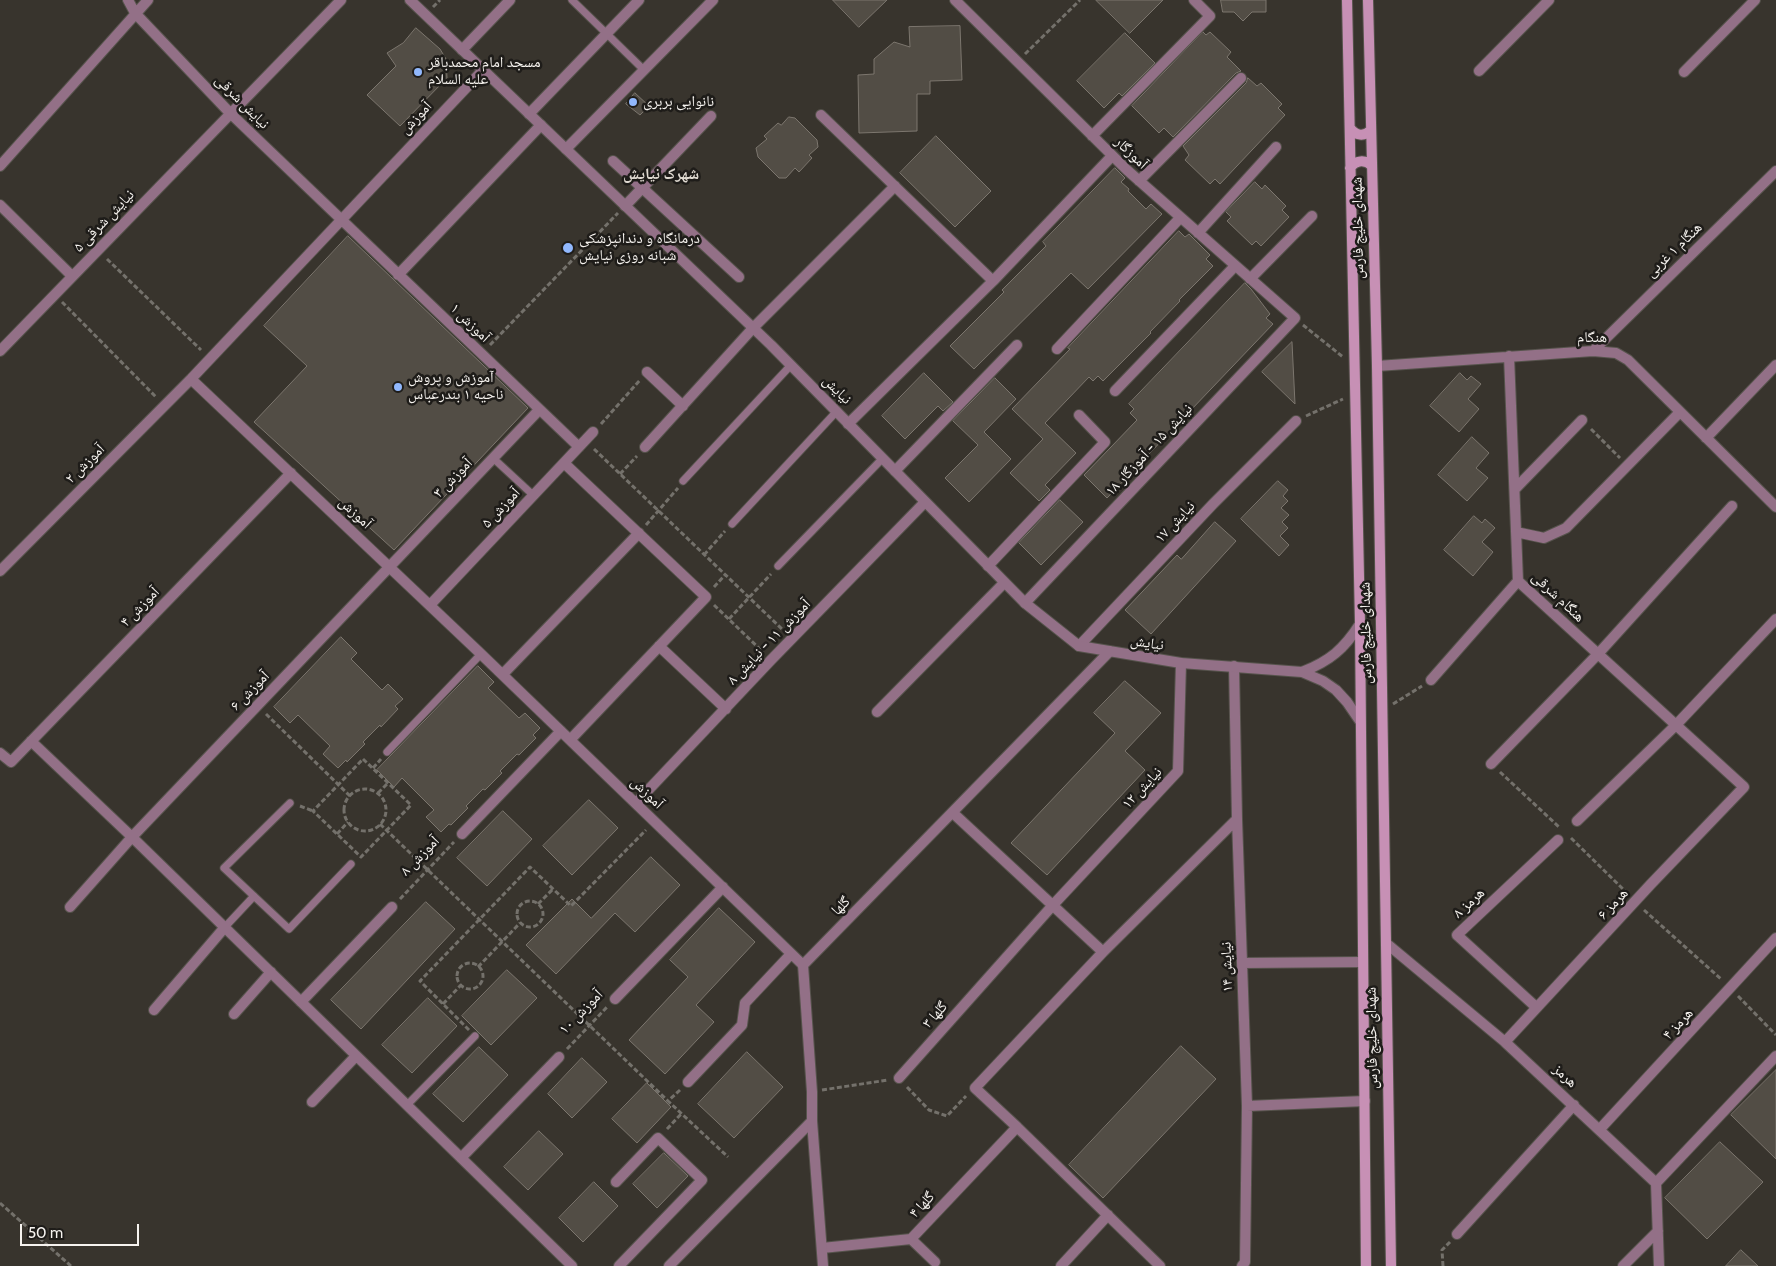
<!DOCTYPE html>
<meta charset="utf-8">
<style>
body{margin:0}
#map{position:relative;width:1776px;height:1266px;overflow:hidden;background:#38342d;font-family:Cabin,sans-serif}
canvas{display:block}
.scale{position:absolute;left:20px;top:1224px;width:119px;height:22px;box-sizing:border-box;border:2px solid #f6f3ef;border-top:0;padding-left:6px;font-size:15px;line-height:18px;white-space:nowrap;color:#f6f3ef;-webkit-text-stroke:4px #1e1c19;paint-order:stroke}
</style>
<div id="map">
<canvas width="1776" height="1266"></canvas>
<div class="scale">50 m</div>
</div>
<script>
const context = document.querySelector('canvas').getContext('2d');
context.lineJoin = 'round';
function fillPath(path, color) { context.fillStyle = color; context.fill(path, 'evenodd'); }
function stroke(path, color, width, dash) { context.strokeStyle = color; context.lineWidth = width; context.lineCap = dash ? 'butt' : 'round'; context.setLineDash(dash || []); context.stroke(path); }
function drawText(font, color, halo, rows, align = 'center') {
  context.font = font + ' Cabin,"Noto Naskh Arabic",sans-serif'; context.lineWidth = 5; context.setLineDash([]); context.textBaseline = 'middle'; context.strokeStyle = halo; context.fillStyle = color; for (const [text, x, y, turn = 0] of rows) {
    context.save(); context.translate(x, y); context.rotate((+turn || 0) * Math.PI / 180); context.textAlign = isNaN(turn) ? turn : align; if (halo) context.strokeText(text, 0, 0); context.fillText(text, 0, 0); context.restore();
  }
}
const building = new Path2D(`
 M833 0H887L859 27Z
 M1096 0H1163L1130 33Z
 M1221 0H1266V12H1252L1243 21 1234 12H1223Z
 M960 26 962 80 930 81V94H917V131L859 133 858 75 874 74V59L894 42 910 47 909 27Z
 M416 28 440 49 446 59 447 78 400 126 367 95 396 66 387 53 403 43Z
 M1203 32 1206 35 1210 32 1231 52 1227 57 1241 71 1236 73 1173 137 1164 128 1159 133 1132 106Z
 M1125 33 1155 63 1122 96 1119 93 1104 108 1077 81Z
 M1248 78 1257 86 1261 83 1282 104 1278 108 1285 115 1220 184 1215 179 1210 184 1185 160 1189 155 1183 146 1246 83Z
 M635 93 649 106 640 115 626 104Z
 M789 117 795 118 817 140 818 147 809 155 812 158 799 172 795 168 786 178H779L758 157 756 148 767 139 764 136 778 123 781 125Z
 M936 136 991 191 955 227 900 173Z
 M1115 168 1125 178 1121 182 1129 189 1128 191 1146 209 1151 204 1162 214 1088 289 1071 273 974 369 950 346 1004 292 1002 290 1046 246 1043 242Z
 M1255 182 1262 189 1265 185 1286 206 1282 210 1289 217 1261 246 1256 241 1252 245 1227 221 1231 217 1226 212Z
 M1179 231 1185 237 1189 234 1210 255 1206 259 1213 266 1179 300 1180 301 1150 332 1151 333 1103 381 1098 376 1093 381 1089 377 1045 423 1076 453 1045 485 1050 490 1039 501 1010 473 1043 439 1012 409 1070 349 1068 348Z
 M348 236 528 408 394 550 254 422 307 366 264 326Z
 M1245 283 1251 289 1270 314 1266 318 1273 324 1107 498 1084 475 1137 420 1130 413 1134 409 1129 404Z
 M1292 342 1295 404 1262 372Z
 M924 373 953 402 943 411 938 406 905 439 882 416Z
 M1460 373 1467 380 1471 376 1481 384 1468 399 1479 409 1459 432 1430 406Z
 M995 378 1016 399 984 432 1011 459 969 502 945 478 978 445 953 421Z
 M1472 437 1489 453 1476 468 1488 478 1467 501 1438 475Z
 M1278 481 1288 490 1283 496 1288 501 1281 508 1289 515 1282 522 1288 528 1280 536 1289 545 1279 556 1241 519Z
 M1060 500 1083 522 1041 565 1019 543Z
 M1474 516 1482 523 1485 519 1495 528 1482 542 1493 552 1473 576 1444 550Z
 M1215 522 1236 541 1151 634 1125 610 1177 555 1181 559Z
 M341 637 357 653 351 659 382 690 388 684 403 699 395 706 398 709 381 727 380 725 363 742 365 744 347 762 346 760 338 768 323 754 330 746 298 715 290 723 274 707Z
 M478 666 494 682 488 688 519 718 525 713 540 728 533 735 536 738 519 755 517 754 500 771 502 773 485 790 483 789 466 806 468 808 451 825 449 824 441 832 426 817 434 810 402 778 394 787 377 770Z
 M1125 681 1161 713 1125 751 1145 770 1047 875 1011 843 1115 733 1094 713Z
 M589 800 618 828 572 875 543 846Z
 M503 811 532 839 487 886 457 858Z
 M651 857 680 885 635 932 615 913 556 974 526 945 572 899 591 918Z
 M426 902 455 929 361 1029 331 1000Z
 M719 908 755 942 696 1005 714 1022 665 1074 629 1040 688 977 670 960Z
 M507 970 537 998 491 1045 462 1016Z
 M428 998 457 1026 412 1073 382 1045Z
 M1181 1046 1216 1079 1103 1198 1069 1165Z
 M479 1047 508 1075 463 1122 433 1094Z
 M747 1052 783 1087 734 1138 698 1104Z
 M582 1058 607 1082 572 1118 548 1094Z
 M1776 1070V1159L1731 1115Z
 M647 1083 671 1107 637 1143 612 1119Z
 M539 1131 563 1154 528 1190 504 1167Z
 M1720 1142 1763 1182 1707 1239 1665 1198Z
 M664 1153 688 1176 657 1208 633 1184Z
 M594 1182 618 1206 583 1242 559 1218Z
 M1741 1250 1758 1266H1726Z`);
fillPath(building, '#524d45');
stroke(building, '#7c766e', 1);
const service = new Path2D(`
 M572 0 644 70
 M493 458 533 495
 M683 481 791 365
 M732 524 837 411
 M778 566 882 459
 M387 752 481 654
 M290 803 224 868 289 929 351 864
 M225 927 254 896
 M407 1105 475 1036`);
const minor = new Path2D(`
 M128 0 135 13 230 113 579 447
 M955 0 1127 170 1295 318 1025 603
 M462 50 510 0
 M1479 71 1549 0
 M1684 72 1755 0
 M529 114 639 0
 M821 115 993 281
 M1092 136 1210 16 1194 0
 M566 149 713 0
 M613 161 739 277
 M0 166 148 0
 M1139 181 1241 78
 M0 205 72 276
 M625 206 711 116
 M1198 233 1276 147
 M398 275 541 125
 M1250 279 1312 216
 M1057 349 1180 218
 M0 351 341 0
 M1593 351 1776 171
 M1377 366 1593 351 1616 353 1628 360 1776 507
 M647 372 683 406
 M191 379 481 654 803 965
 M1115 391 1235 266
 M848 424 993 281 1112 156
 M1706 438 1776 365
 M645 447 753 328 895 186
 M564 463 706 597 570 740
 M895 471 1017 345
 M1515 489 1582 420
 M1516 532 1544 538 1566 528 1680 412
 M988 566 1105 442 1079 415
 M0 571 191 379 483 70
 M430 605 593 432
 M659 646 726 709
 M1079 646 1213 504 1296 421
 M1234 666 1237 819 1247 1106 1245 1262 1242 1266
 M503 674 639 533
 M1431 680 1518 581
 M877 712 1004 583
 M31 741 132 837 572 1266
 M0 753 11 762 291 473
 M1491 764 1598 654 1732 506
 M636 803 771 660 925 502
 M953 813 1103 952
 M1577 821 1676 725 1776 619
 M462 834 561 731
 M70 907 132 837 539 410
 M1386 943 1505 1042 1656 1183 1659 1266
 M1242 963 1363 962
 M615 999 723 887
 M301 1002 392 907
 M1536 1007 1457 935 1558 840
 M154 1010 225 927
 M234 1014 271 972
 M1505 1042 1651 884 1744 787 1518 581 1509 356
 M899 1078 1053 905 1178 771 1181 663
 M688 1082 742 1025 745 1003 791 954
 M312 1102 356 1056
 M1247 1106 1365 1101
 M1600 1129 1776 938
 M461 1158 559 1057
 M616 1182 658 1138 702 1180 619 1266
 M1656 1183 1776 1056
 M1457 1234 1574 1105
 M911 1239 935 1262
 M822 1248 911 1239 1017 1127
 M669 1266 812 1121
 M1061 1266 1108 1215
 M1160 1266 1017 1127 975 1088 1103 952 1237 819
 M1623 1266 1658 1231`);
const tertiary = new Path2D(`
 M410 0 771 345 1025 603 1079 646 1181 663 1302 672 1323 681 1336 690 1347 702 1360 721
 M1302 672C1330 661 1344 649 1360 624
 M823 1266 812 1121V1092L803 965 1110 651`);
const secondary = new Path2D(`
 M1347 0 1360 624 1366 1266
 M1368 0 1377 366 1391 1266
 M1350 128C1356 136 1364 137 1371 130
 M1350 168C1356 160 1365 159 1372 166`);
stroke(service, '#56534c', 9);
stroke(minor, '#56534c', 12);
stroke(tertiary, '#56534c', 12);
stroke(secondary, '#56534c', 12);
stroke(new Path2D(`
 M433 7 440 0
 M1025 54 1080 0
 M107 259 201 350
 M62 302 156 397
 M1303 325 1343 357
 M490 345 618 213
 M1306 416 1343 399
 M601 424 640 380
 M1591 429 1620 458
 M594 449 783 630
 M620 474 637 456
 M646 525 678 488
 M704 555 725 531
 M714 587 725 575
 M714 605 763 652
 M729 619 771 574
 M1393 704 1422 686
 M266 714 350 796
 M363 759 411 805 361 857 313 811Z
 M373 768 381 759
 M1500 772 1559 827
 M344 810a21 21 0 1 1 42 0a21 21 0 1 1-42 0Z
 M378 793 388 783
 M300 806 313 811
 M380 824 668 1101
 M337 834 348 822
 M1571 838 1627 893
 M400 899 454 842
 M517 914a13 13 0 1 1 26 0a13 13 0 1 1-26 0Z
 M538 904 553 889
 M1644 910 1721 979
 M457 976a13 13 0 1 1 26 0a13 13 0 1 1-26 0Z
 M478 967 520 923
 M1738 996 1776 1035
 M443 1004 460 986
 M469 1030 420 981 530 867 571 906 646 830
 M567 1049 608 1006
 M907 1087 929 1110 947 1116 966 1096
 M680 1090 668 1101 728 1157
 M822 1090 888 1080
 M667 1129 682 1113
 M0 1203 71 1266
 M1443 1266 1442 1250 1450 1242`), '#74716b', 3, [5, 2.5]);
stroke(service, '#937087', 7);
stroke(minor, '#937087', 10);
stroke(tertiary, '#937087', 10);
stroke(secondary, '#c790b5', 10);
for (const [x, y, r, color] of [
 [418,72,5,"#91b8fd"],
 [633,102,5,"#91b8fd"],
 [568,248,6,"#91b8fd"],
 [398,387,5,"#91b8fd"]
]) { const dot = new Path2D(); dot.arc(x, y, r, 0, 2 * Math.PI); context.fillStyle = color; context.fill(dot); stroke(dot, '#1e1c19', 2); }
drawText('15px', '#f6f3ef', '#1e1c19', [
 ["مسجد امام محمدباقر",428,63],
 ["علیه السلام",428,80],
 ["نانوایی بربری",643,102],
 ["درمانگاه و دندانپزشکی",579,239],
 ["شبانه روزی نیایش",579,256],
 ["آموزش و پروش",408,378],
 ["ناحیه ۱ بندرعباس",408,395]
], 'left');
drawText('15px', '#f6f3ef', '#1e1c19', [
 ["نیایش شرقی",242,102,45],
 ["آموزش",416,118,-47],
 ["آموزگار",1131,153,44],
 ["نیایش شرقی ۵",104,221,-46],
 ["شهدای خلیج فارس",1358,228,-91],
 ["هنگام ۱ غربی",1674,250,-44],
 ["آموزش ۱",470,323,44],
 ["هنگام",1592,338],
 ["نیایش",837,390,45],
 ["نیایش ۱۵ - آموزگار ۱۸",1149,450,-47],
 ["آموزش ۲",85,464,-45],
 ["آموزش ۳",453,478,-46],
 ["آموزش ۵",501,508,-47],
 ["آموزش",355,513,43],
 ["نیایش ۱۷",1175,522,-47],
 ["هنگام شرقی",1558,597,43],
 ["آموزش ۴",140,607,-46],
 ["شهدای خلیج فارس",1366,633,-91],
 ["آموزش ۱۱ - نیایش ۸",769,642,-46],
 ["نیایش",1147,643,9],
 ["آموزش ۶",250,691,-46],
 ["نیایش ۱۲",1142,788,-47],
 ["آموزش",647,793,44],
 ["آموزش ۸",420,856,-46],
 ["هرمز ۸",1469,903,-43],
 ["هرمز ۶",1613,904,-47],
 ["گلها",841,906,-45],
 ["نیایش ۱۴",1227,967,-92],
 ["آموزش ۱۰",581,1012,-46],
 ["گلها ۳",935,1015,-48],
 ["هرمز ۴",1678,1024,-47],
 ["شهدای خلیج فارس",1372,1038,-91],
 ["هرمز",1565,1076,43],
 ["گلها ۴",922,1205,-47]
]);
drawText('bold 16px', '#dfd9d0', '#1e1c19', [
 ["شهرک نیایش",661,174]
]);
</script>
